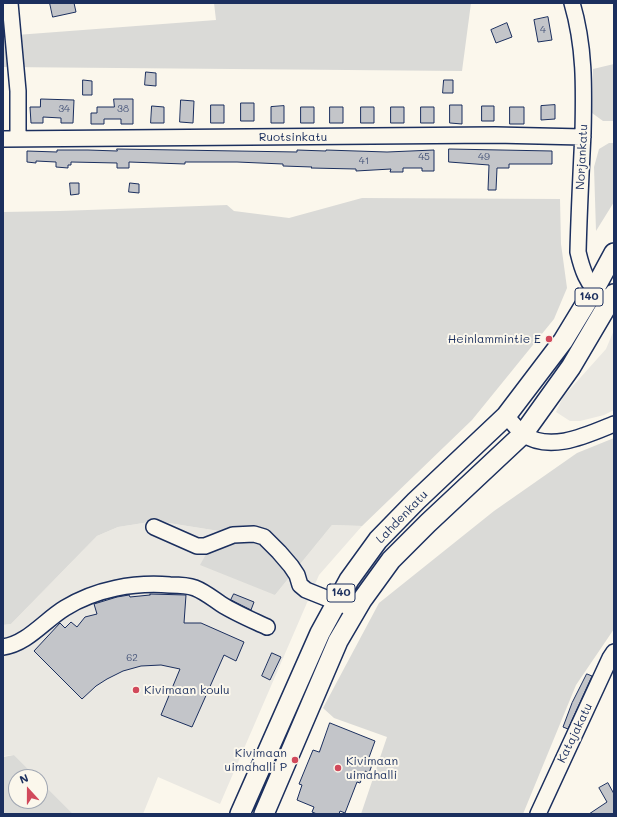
<!DOCTYPE html>
<style>
body{margin:0}
#map{position:relative;width:617px;height:817px;overflow:hidden;background:#fbf7ec;font-family:Mali,sans-serif}
canvas{display:block}
.frame{position:absolute;inset:0;border:4px solid #1b2f5e;pointer-events:none}
.north{position:absolute;left:8px;top:769px;width:40px;height:40px;box-sizing:border-box;background:#fbf7ec;border:1px solid #a1a7b3;border-radius:50%;rotate:339deg;font-size:11px;font-weight:700;line-height:16px;text-align:center;color:#1b2f5e}
.north::after{content:'';display:block;margin:auto;width:14px;height:18px;background:#d1495b;clip-path:polygon(50% 0,100% 100%,50% 72%,0 100%)}
</style>
<div id="map">
<canvas width="617" height="817"></canvas>
<div class="frame"></div>
<div class="north">N</div>
</div>
<script>
const context = document.querySelector('canvas').getContext('2d');
context.lineJoin = 'round';
function fillPath(path, color) { context.fillStyle = color; context.fill(path, 'evenodd'); }
function stroke(path, color, width, dash) { context.strokeStyle = color; context.lineWidth = width; context.lineCap = dash ? 'butt' : 'round'; context.setLineDash(dash || []); context.stroke(path); }
function drawText(font, color, halo, rows, align = 'center') {
  context.font = font + ' Mali,sans-serif'; context.lineWidth = 4; context.setLineDash([]); context.textBaseline = 'middle'; context.strokeStyle = halo; context.fillStyle = color; for (const [text, x, y, turn = 0] of rows) {
    context.save(); context.translate(x, y); context.rotate((+turn || 0) * Math.PI / 180); context.textAlign = isNaN(turn) ? turn : align; if (halo) context.strokeText(text, 0, 0); context.fillText(text, 0, 0); context.restore();
  }
}
fillPath(new Path2D(`
 M614 330V410L604 415 580 421H570L556 412 563 397 606 349Z
 M156 521 219 531 275 595 332 525 362 526 319 575 220 804 158 777 143 814H73L40 781V777H36L14 755 4 756 3 625 11 624 97 536 118 527Z`), '#eae8e2');
fillPath(new Path2D(`
 M214 3H471L462 71 3 67V36L216 20Z
 M614 64V121H603L592 113 593 69Z
 M609 143H614V202L596 231 594 167 599 149Z
 M362 198 560 199 561 244 567 288 554 319 472 420 362 526 332 525 275 595 200 565 219 531 156 521 118 527 97 536 11 624 3 625V212L60 211 227 205 234 211 289 218Z
 M614 438V629L576 685 523 814H361L387 737 334 718 323 708 379 603 494 511 577 453Z
 M14 755 36 777H16V801H40V781L73 814H3V757Z`), '#dadad7');
const building = new Path2D(`
 M50 3H74L76 12 53 17Z
 M548 17 552 40 538 42 534 20Z
 M507 23 512 37 496 43 491 30Z
 M146 72 156 73V86L145 85Z
 M83 80 92 81V95H83Z
 M444 80H453V93H443Z
 M41 99 74 100 73 123H61V118L43 117V123H31L30 107H40Z
 M114 99H133V124H121V119H104V124H91V113H97V107H114Z
 M181 100 194 101 193 123 180 122Z
 M241 103H254V121H241Z
 M211 105H224V123H211Z
 M450 105H462V124L450 123Z
 M555 105V119L541 120V106Z
 M152 106 164 107V123H151Z
 M284 106V123H271V107Z
 M482 106H494V121H482Z
 M301 107H314V123H301Z
 M330 107H343V123H330Z
 M361 107H374V123H361Z
 M391 107H404V123H391Z
 M421 107H434V123H421Z
 M510 107H524V124H510Z
 M117 149 297 152V150L326 151V150L387 152 434 150V171H422V168H403V172H390L391 169 356 171V169L311 168 312 167 283 166V164L237 162H185V164L129 162V168H117V163L71 162V165H68V168L56 167V162L36 161V163L27 162V151L57 152V150H88L117 151Z
 M449 149 552 151V164H509V168H497L496 190H488L489 165 449 162Z
 M70 183H79V194L71 195Z
 M130 183 139 184V193L129 192Z
 M150 594 186 595 184 623H201L244 642 236 661 224 655 192 727 161 715 180 669 161 665 141 666 123 671 107 679 96 686 82 699 34 651 60 623 65 628 71 622 77 627 85 617 97 614 94 604 117 597 129 595 130 597 150 595Z
 M234 594 254 602 251 610 231 600Z
 M272 653 281 657 270 680 262 676Z
 M587 674 592 676 568 729 563 727 572 703Z
 M330 723 375 741 367 763 372 765 369 773 365 771 360 783 357 782 345 813 340 811 339 814H317L312 812 314 807 297 800 302 785 299 784 313 750 319 752Z
 M608 783 614 794V814H589L607 802 599 788Z`);
fillPath(building, '#c3c5c9');
stroke(building, '#1b2f5e', 1);
const minor = new Path2D(`
 M10 3 18 91V139
 M572 3C585 47 584 88 583 133 581 173 579 212 578 252 582 269 587 285 601 295
 M3 139 495 135 583 137
 M506 416C512 422 517 429 523 434 550 453 587 435 614 424
 M154 527 197 546H205L233 535 254 534 264 537 279 552 291 566 297 575 300 585 306 590 346 606
 M3 647C27 644 45 620 65 608 96 589 134 582 170 585 178 585 187 585 195 588 205 592 212 598 221 604 235 613 252 620 267 627
 M538 814 610 658 614 652`);
const major = new Path2D(`
 M240 814 320 633 349 580 378 540 416 501 506 416 563 341 594 290 614 253
 M264 814 338 641 362 600 391 560 428 523 523 434 571 367 614 294`);
stroke(minor, '#1b2f5e', 18);
stroke(major, '#1b2f5e', 22);
stroke(minor, '#fbf7ec', 15);
stroke(major, '#fbf7ec', 19);
for (const [x, y, r, color] of [
 [549,339,4,"#d1495b"],
 [136,690,4,"#d1495b"],
 [295,760,4,"#d1495b"],
 [338,768,4,"#d1495b"]
]) { const dot = new Path2D(); dot.arc(x, y, r, 0, 2 * Math.PI); context.fillStyle = color; context.fill(dot); stroke(dot, '#fbf7ec', 1.5); }
drawText('10px', '#455479', null, [
 ["4",543,30],
 ["34",64,109],
 ["38",123,109],
 ["45",424,157],
 ["49",484,157],
 ["41",364,161],
 ["62",132,658]
]);
for (const [x, y, w] of [
 [589,297,28],
 [341,593,28]
]) { const box = new Path2D(); box.roundRect(x - w / 2, y - 9, w, 18, 3); context.fillStyle = '#fbf7ec'; context.fill(box); stroke(box, '#1b2f5e', 1); }
drawText('bold 11px', '#1b2f5e', null, [
 ["140",589,297],
 ["140",341,593]
]);
drawText('12px', '#1b2f5e', '#fbf7ec', [
 ["Ruotsinkatu",293,137],
 ["Norjankatu",582,157,-87],
 ["Lahdenkatu",402,517,-46],
 ["Katajakatu",575,733,-64]
]);
drawText('12px', '#1b2f5e', '#fbf7ec', [
 ["Heinlammintie E",541,339],
 ["Kivimaan koulu",144,690,"left"],
 ["Kivimaan",287,753],
 ["uimahalli P",287,767],
 ["Kivimaan",346,761,"left"],
 ["uimahalli",346,775,"left"]
], 'right');
</script>
